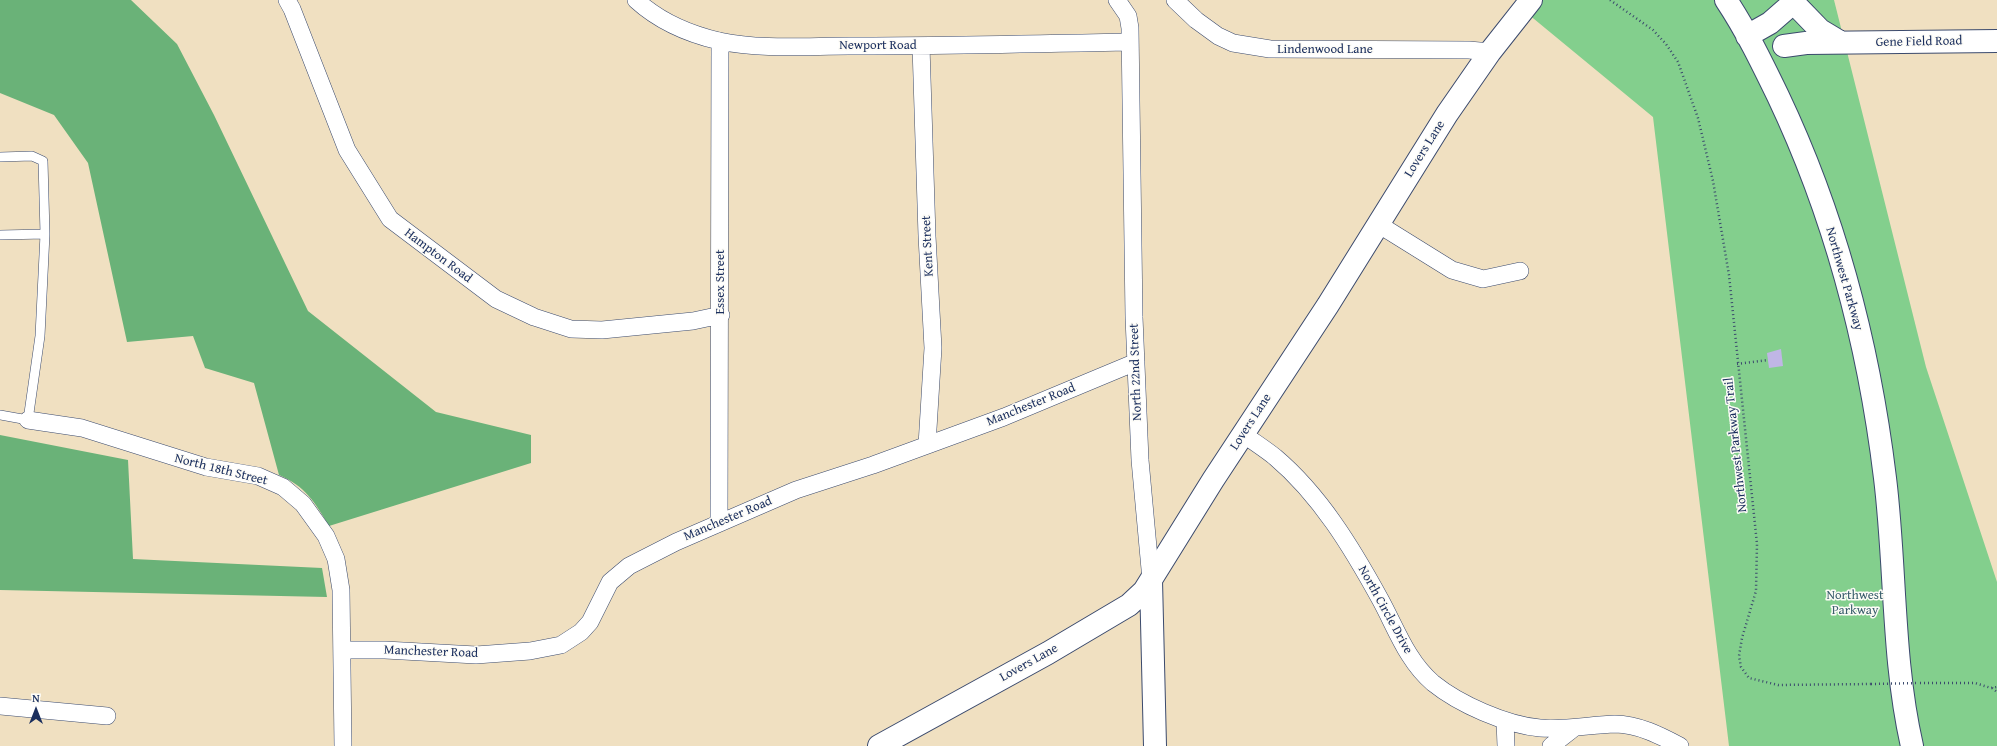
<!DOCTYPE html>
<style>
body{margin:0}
#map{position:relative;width:1997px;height:746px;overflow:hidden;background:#f0e0c1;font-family:"Gentium Book Plus",serif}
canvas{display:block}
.north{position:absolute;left:16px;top:690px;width:40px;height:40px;-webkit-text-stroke:3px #fdfcf7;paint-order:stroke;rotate:0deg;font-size:11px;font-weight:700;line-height:16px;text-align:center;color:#1b2f5e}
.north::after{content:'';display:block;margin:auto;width:14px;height:18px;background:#1b2f5e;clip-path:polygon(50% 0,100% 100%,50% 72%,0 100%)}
</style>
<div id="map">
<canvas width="1997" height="746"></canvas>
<div class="north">N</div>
</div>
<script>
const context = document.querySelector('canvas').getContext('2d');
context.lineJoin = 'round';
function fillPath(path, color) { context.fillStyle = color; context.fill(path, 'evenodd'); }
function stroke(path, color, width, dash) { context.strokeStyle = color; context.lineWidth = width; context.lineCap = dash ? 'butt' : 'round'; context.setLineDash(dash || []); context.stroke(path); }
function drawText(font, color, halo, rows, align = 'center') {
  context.font = font + ' "Gentium Book Plus",serif'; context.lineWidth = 3; context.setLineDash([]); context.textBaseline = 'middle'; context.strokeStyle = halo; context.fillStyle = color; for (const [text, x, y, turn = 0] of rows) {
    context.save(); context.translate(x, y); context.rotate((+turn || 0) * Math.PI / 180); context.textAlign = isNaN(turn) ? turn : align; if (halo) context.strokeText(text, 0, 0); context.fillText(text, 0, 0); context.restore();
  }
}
fillPath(new Path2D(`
 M1538 0H1834L1926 367 1997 582V746H1729L1653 117 1528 14Z`), '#83cf8d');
fillPath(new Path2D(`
 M0 0H131L177 44 214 115 308 311 436 412 531 435V463L329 526C314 501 306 487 279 475L254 383 205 368 193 336 127 342 88 163 54 115 0 93Z
 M0 435 128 460 133 559 322 568 327 597 0 590Z`), '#6ab278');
fillPath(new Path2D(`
 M1781 349 1783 366 1769 368 1767 353Z`), '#c0b6e5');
const service = new Path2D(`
 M0 157 32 156 43 161 45 234 40 336 28 420 0 415
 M0 235 45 234`);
const minor = new Path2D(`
 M287 0 292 9 347 150 390 219 496 299 534 317 571 329 602 330 693 321 721 315
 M636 0C659 21 689 34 719 41 761 50 807 46 849 46 943 46 1036 44 1130 42
 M1117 0 1128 16 1130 28 1134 317 1140 460 1151 580
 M1175 0 1196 20 1218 36 1233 43 1270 49 1469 50 1490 52
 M921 46 927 236 933 348 927 445
 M1378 224 1452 270 1483 279 1520 271
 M28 420 82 428 206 467 258 476 283 487 303 504 326 536 336 559 341 590 343 746
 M1243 434C1254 442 1265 449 1275 457 1320 495 1352 548 1380 599 1396 628 1407 661 1433 683 1459 704 1506 725 1540 728 1565 730 1590 725 1615 724 1638 724 1661 736 1680 746
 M719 523 720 41
 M342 650H385L476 655 530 651 561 645 581 632 590 622 610 582 629 566 676 542 796 490 873 465 1004 417 1136 362
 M0 706 107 716
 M1505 721 1506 746
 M1551 746 1574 728`);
const tertiary = new Path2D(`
 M1726 0C1746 30 1762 63 1778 96 1835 216 1869 346 1885 478 1896 567 1892 659 1912 746
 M1791 0 1820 30 1840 42
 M1747 36 1770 23 1793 3
 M1784 46 1806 43 1997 41
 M1151 580 1155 746
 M879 746 1048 653 1129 605 1144 591 1213 480 1328 305 1447 114 1490 52 1531 0`);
stroke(service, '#3b4a6d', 10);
stroke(minor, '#3b4a6d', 18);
stroke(tertiary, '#3b4a6d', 24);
stroke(new Path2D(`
 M1610 0 1653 30 1666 44 1678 62 1698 118 1713 181 1729 275 1757 544 1756 591 1742 638 1739 656 1741 667 1749 678 1778 685 1871 684
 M1737 364 1768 360
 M1920 683H1975L1991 688 1997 687
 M1992 688 1997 692`), '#3b4a6d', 2.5, [1, 3]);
stroke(service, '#fff', 9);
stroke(minor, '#fff', 17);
stroke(tertiary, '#fff', 22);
stroke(new Path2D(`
 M1871 684 1919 683`), '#3b4a6d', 2.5, [1, 3]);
drawText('13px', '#1b2f5e', '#fdfcf7', [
 ["Gene Field Road",1919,42,-1],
 ["Newport Road",878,46],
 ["Lindenwood Lane",1325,50],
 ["Lovers Lane",1425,149,-58],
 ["Kent Street",928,246,-93],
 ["Hampton Road",438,256,37],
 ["Northwest Parkway",1844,279,74],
 ["Essex Street",721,282,-90],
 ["North 22nd Street",1136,372,-92],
 ["Manchester Road",1031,405,-22],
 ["Lovers Lane",1251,422,-57],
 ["Northwest Parkway Trail",1736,445,-96],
 ["North 18th Street",221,470,14],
 ["Manchester Road",728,519,-23],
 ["North Circle Drive",1385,610,61],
 ["Manchester Road",431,652,2],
 ["Lovers Lane",1029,663,-29]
]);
drawText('13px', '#3a5f6c', '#fdfcf7', [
 ["Northwest",1855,596],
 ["Parkway",1855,611]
]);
</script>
